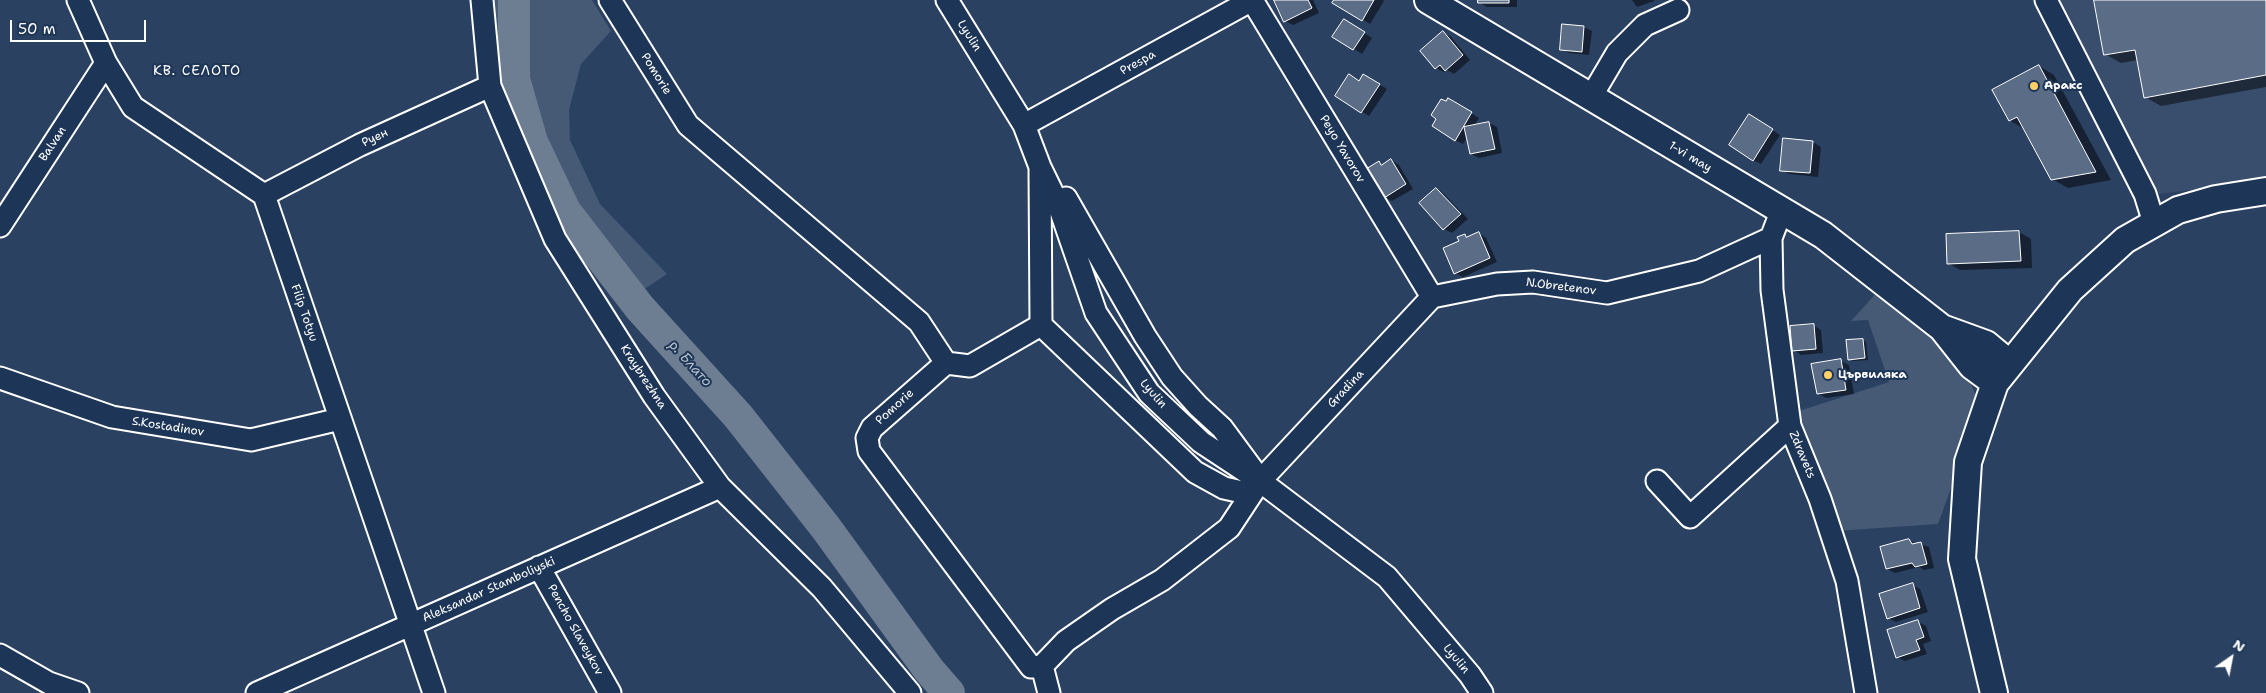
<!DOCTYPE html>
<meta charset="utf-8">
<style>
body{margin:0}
#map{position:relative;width:2266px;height:693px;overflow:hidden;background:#2a4161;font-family:"Shantell Sans",sans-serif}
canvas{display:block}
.north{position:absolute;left:2206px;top:633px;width:50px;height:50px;-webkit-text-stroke:4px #1d3557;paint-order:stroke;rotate:33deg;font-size:14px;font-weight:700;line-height:20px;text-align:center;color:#fff}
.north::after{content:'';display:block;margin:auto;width:18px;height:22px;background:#fff;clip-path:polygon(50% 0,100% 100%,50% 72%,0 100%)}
.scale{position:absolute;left:10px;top:20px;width:136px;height:22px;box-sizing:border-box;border:2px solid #fff;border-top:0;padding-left:6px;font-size:15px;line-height:18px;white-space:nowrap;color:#fff;-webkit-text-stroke:4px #1d3557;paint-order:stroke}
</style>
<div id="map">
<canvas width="2266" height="693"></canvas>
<div class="north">N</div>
<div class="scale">50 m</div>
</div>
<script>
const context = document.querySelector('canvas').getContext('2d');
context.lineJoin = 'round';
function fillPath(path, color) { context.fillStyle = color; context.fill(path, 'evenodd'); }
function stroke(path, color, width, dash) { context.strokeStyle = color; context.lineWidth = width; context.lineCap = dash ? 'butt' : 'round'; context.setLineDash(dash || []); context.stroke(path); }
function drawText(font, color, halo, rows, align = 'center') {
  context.font = font + ' "Shantell Sans",sans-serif'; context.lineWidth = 4; context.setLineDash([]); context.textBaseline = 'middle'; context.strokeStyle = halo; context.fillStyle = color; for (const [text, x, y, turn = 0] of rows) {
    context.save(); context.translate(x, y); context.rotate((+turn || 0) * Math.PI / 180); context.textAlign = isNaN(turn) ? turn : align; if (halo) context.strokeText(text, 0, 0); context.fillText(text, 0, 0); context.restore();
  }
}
fillPath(new Path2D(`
 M2051 0H2266V180L2152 195Z`), '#394e6c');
fillPath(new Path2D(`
 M492 0H592L611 31 581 64 569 110 570 140 600 204 667 274 619 306 555 219 506 94Z
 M1879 290 1940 336 1966 372 1979 403 1958 469 1938 524 1837 531 1796 438 1799 411 1889 382 1868 320 1851 321Z`), '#465975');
fillPath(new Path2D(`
 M1277 0H1313L1319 13 1293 25 1285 21Z
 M1335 0H1383L1384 1 1370 24 1334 2Z
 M1480 0H1517V7H1487L1480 3Z
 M1632 0H1654V1L1637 7Z
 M2095 0H2266V87L2161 106 2145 97 2138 60 2121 63 2105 54Z
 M1352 25 1372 38 1362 54 1334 36Z
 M1584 27 1592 31 1589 55 1569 53 1561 49Z
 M1443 32 1451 37 1470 60 1454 74 1447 70 1444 72 1436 68Z
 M2039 66 2054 75 2111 180 2068 188 2052 179 2024 129 2009 120Z
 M1364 75 1387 89 1369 116 1337 96 1360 82Z
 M1448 99 1479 118 1474 126 1489 123 1497 127 1502 153 1479 158 1471 154 1468 136 1463 144 1455 140 1446 103Z
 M1757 120 1780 135 1761 164 1753 160Z
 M1813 142 1821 147 1818 177 1789 174 1782 170Z
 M1391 160 1399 165 1413 189 1392 201 1384 197 1379 163 1383 165Z
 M1437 189 1444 194 1468 219 1452 233 1444 229Z
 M2019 232 2031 239 2032 268 1960 270 1948 263Z
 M1479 233 1486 238 1497 262 1463 277 1455 273 1464 235 1468 237Z
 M1813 325 1821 330 1823 353 1801 355 1794 350Z
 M1863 340 1866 342 1868 360 1853 361 1850 359Z
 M1841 361 1849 365 1854 394 1826 398 1818 393Z
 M1909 541 1929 547 1934 568 1924 570 1919 567 1895 573 1887 569Z
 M1912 585 1920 589 1928 612 1896 622 1888 618Z
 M1918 622 1926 626 1931 641 1923 644 1927 654 1905 661 1897 657Z`), '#0007');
stroke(new Path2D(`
 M514 0V79L532 142 565 211 640 308 738 416 826 528 929 670 949 693`), '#6d7d92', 32);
const building = new Path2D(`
 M1274 0H1308L1312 8 1284 22Z
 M1334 0H1374L1362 21 1332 3Z
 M1478 0H1509V3H1478Z
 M2094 0H2266V75L2144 98 2135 50 2104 55Z
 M1344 19 1365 32 1353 50 1332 37Z
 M1562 24 1584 26 1582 52 1560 50Z
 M1443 31 1463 55 1445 71 1440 65 1435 69 1420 51Z
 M2039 65 2096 172 2051 180 2017 117 2009 121 1992 90Z
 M1349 74 1359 81 1363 74 1380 84 1361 113 1335 96Z
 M1448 98 1472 112 1455 141 1432 126 1436 119 1431 115 1441 99 1446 101Z
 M1749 114 1773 129 1753 161 1729 145Z
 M1489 122 1495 149 1470 154 1464 127Z
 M1783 138 1813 141 1810 173 1780 171Z
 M1391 159 1406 184 1384 198 1366 169 1379 161 1381 165Z
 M1436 188 1461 214 1443 230 1419 203Z
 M2019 231 2021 261 1947 264 1946 234Z
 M1479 232 1490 258 1454 274 1443 248 1459 241 1457 237 1465 234 1466 237Z
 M1814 324 1816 349 1792 351 1790 326Z
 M1863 339 1865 358 1848 360 1846 340Z
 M1841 359 1846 390 1817 394 1811 364Z
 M1909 539 1912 544 1921 542 1927 564 1915 567 1912 563 1886 569 1880 547Z
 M1913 583 1920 608 1887 619 1879 594Z
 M1918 620 1924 637 1916 640 1920 650 1896 658 1887 630Z`);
fillPath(building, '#5b6c86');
stroke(building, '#fff', 1);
const minor = new Path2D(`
 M78 0 106 63 133 107 264 195 434 693
 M482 0 490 86 555 239 654 396 720 487 822 588 910 693
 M610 0 688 125 919 322 946 363 872 428 867 438 869 451 1031 667 1042 666 1066 641 1112 609 1162 580 1229 528 1260 481 1432 297
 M947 0 1024 125 1040 167 1059 206 1096 313 1149 393 1201 442 1260 481 1387 577 1470 675 1482 693
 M1252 0 1432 297
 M2046 0 2145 194 2154 223
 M1591 97 1617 53 1645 25 1678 10
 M1024 125 1252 0
 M1040 170 1041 325 1195 472 1224 488 1251 494
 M264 195 360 145 490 86
 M1066 198 1145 336 1172 377 1198 406 1222 428 1253 470
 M1781 212 1771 238 1772 290 1790 426 1820 499 1847 581 1866 693
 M0 226 106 63
 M1432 297 1497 284 1533 282 1607 293 1699 271 1771 238
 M946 363 970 366 1041 325
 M0 378 112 417 251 440 340 419
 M1657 481 1690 517 1790 426
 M539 567 610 693
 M0 655 49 683 78 693
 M1042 666 1049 693
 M257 693 720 487`);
const tertiary = new Path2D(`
 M1428 0 1823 235 1942 328 1972 366 1995 383
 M1942 328 1986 344 2010 364
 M1994 693 1962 559 1968 462 1995 383 2070 290 2125 240 2178 210 2216 199 2266 191`);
stroke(minor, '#fff', 25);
stroke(tertiary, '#fff', 30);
stroke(minor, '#1d3557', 21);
stroke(tertiary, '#1d3557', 26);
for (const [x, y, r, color] of [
 [2034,86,5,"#ffd166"],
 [1828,375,5,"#ffd166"]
]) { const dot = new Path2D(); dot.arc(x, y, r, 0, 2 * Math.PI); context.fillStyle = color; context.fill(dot); stroke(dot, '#1d3557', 2); }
drawText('12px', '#fff', '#1d3557', [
 ["Lyulin",969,36,58],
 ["Prespa",1138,63,-29],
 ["Pomorie",656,74,58],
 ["Руен",375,138,-25],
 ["Balvan",53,144,-57],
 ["Peyo Yavorov",1342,149,59],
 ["1-vi may",1690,157,31],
 ["N.Obretenov",1561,287,7],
 ["Filip Totyu",304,313,71],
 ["Kraybrezhna",643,377,57],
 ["Gradina",1346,389,-47],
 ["Lyulin",1153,394,49],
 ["Pomorie",895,407,-42],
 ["S.Kostadinov",168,427,9],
 ["Zdravets",1802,455,67],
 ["Aleksandar Stamboliyski",489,590,-24],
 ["Pencho Slaveykov",575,630,61],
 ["Lyulin",1456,659,50]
]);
drawText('bold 12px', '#fff', '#1d3557', [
 ["Аракс",2044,86],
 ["Цървиляка",1838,375]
], 'left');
context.letterSpacing = '1px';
drawText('14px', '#fff', '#1d3557', [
 ["КВ. СЕЛОТО",197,71]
]);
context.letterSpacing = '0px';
drawText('italic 14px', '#b6bec8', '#1d3557', [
 ["р. Блато",690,364,48]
]);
</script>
